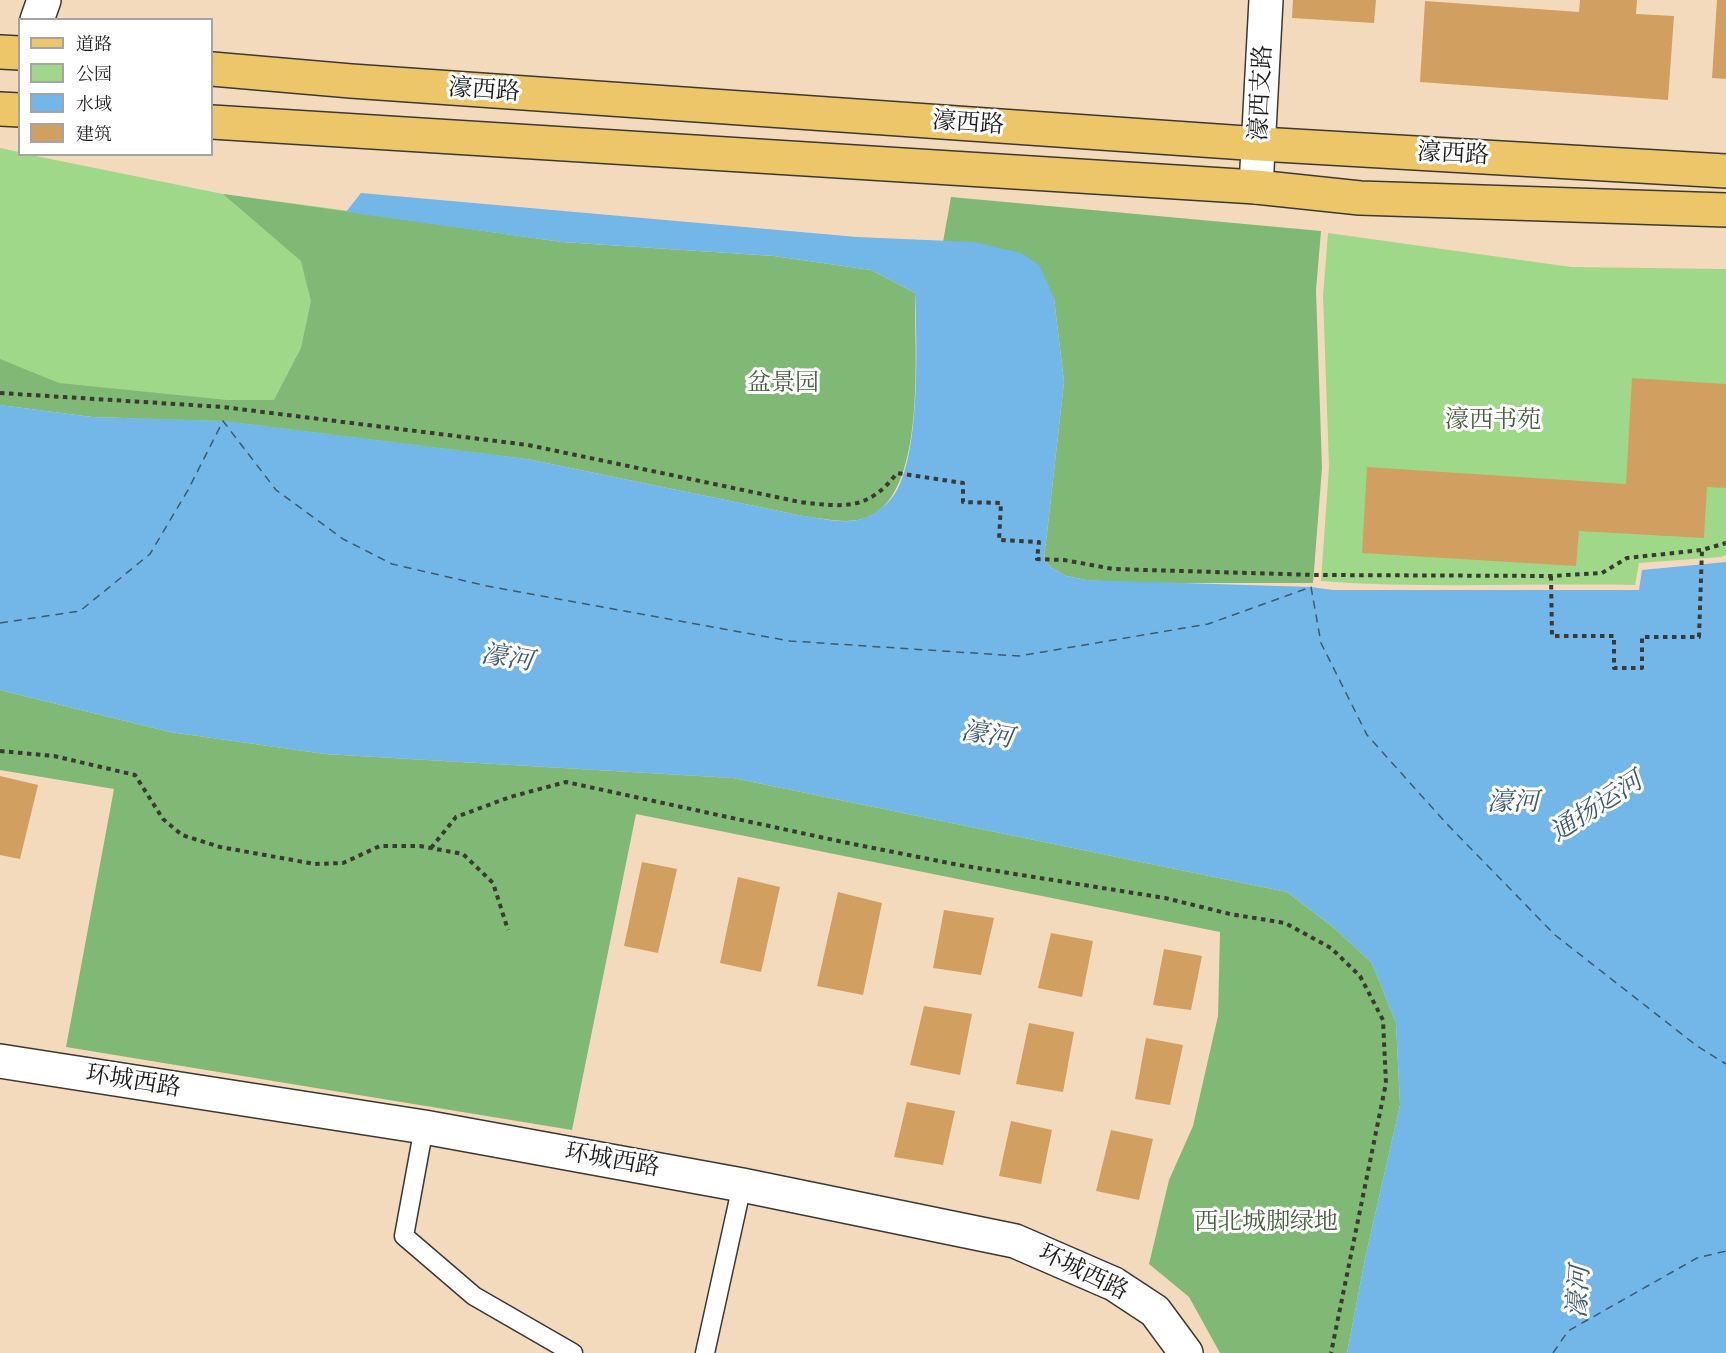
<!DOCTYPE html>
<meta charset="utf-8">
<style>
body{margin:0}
#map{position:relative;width:1726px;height:1353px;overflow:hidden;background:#f4dabd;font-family:"Gentium Book Plus","Noto Serif SC",serif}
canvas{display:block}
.legend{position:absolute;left:18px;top:18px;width:195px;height:138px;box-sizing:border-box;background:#fff;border:2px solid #a4a4a4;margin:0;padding:8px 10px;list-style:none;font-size:18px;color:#1c1c1c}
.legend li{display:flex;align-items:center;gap:12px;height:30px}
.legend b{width:30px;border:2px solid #a4a4a4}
</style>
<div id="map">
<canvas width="1726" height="1353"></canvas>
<ul class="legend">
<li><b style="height:8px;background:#ecc669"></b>道路</li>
<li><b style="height:16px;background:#a0d88a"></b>公园</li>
<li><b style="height:16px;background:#72b7e8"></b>水域</li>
<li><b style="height:16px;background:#d19f60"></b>建筑</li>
</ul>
</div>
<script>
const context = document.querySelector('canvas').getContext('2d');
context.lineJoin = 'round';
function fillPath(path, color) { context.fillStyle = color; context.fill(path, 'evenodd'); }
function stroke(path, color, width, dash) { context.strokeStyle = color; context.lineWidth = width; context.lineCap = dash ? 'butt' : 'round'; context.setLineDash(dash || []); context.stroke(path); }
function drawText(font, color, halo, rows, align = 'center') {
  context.font = font + ' "Gentium Book Plus","Noto Serif SC",serif'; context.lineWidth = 6; context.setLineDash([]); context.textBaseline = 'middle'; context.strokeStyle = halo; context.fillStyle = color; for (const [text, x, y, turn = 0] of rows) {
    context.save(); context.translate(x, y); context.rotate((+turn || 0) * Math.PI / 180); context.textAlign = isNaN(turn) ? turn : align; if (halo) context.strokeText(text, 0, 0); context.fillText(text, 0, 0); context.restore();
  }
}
fillPath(new Path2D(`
 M0 148 19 152 20 154 31 155 223 194 454 225 527 459 0 405Z
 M1328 233 1571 267 1726 269V555L1721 557 1639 563 1635 585C1530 583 1426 589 1321 581L1329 467 1323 296Z`), '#a0d88a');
fillPath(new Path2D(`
 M223 194 562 242 774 256 871 270 915 293C914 347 929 502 862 519 843 524 822 518 803 516L527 459 223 421 92 417 0 405V359L59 383 227 400H274L301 348 311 301 301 261Z
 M951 197 1321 231 1316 290 1322 468 1313 583H1131L1086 580 1066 576 1052 568 1044 560 1064 382 1054 298 973 242H943Z
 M0 690 170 732 325 754 733 778 1287 892 1333 927 1372 963 1396 1023 1400 1105 1365 1259 1347 1353H1220L1189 1297 1149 1264 1169 1180 1193 1126 1218 1016 1220 932 636 814 572 1130 66 1047 114 789 0 770Z`), '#80b876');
fillPath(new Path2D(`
 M361 193 857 237 973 242 1021 253 1039 265 1054 298 1064 382 1044 560 1052 568 1066 576 1086 580 1311 587 1333 590H1639L1642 570 1726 562V1353H1347L1365 1259 1400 1105 1396 1023 1372 963 1333 927 1287 892 733 778 325 754 170 732 0 690V405L92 417 223 421 527 459 803 516C822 518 848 526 867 517 880 511 893 500 899 486 920 442 917 343 915 293L871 270 774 256 562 242 346 212Z`), '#72b7e8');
stroke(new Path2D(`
 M0 623 80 611 150 554 188 490 223 421 276 490 343 539 392 564 487 586 790 641 1019 656 1208 624 1311 587 1321 643 1367 735 1446 823 1555 935 1697 1046 1726 1064
 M1553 1353 1568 1331 1697 1258 1726 1251`), '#3e5a6e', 1.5, [8, 6]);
fillPath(new Path2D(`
 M1293 0H1376L1374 23 1292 18Z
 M1580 0H1637L1636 14 1674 16 1668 100 1420 82 1425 1 1579 12Z
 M1717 0H1726V79L1712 78Z
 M1632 378 1726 384V488L1707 487 1704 538 1579 531 1576 566 1362 553 1367 467 1626 484Z
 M0 776 38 785 20 859 0 855Z
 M642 862 677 869 658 953 624 946Z
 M738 877 780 887 761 972 720 963Z
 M838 892 882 903 863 995 817 986Z
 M944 910 994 918 981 975 933 968Z
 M1051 933 1093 941 1082 997 1038 988Z
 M1164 949 1202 956 1191 1010 1153 1005Z
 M924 1006 972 1014 960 1075 910 1065Z
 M1029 1023 1074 1032 1063 1092 1016 1084Z
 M1146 1038 1183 1045 1170 1105 1135 1099Z
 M907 1102 955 1111 943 1165 894 1157Z
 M1011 1121 1052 1130 1041 1184 999 1176Z
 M1111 1130 1153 1139 1139 1200 1096 1191Z`), '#d19f60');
const service = new Path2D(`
 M424 1127 404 1236 474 1296 573 1353
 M705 1353 742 1185`);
const minor = new Path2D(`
 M37 20 44 0
 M1256 187 1266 0`);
const tertiary = new Path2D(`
 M0 1061 424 1127 742 1185 1015 1241 1114 1284 1155 1311 1186 1353`);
const primary = new Path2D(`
 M0 52 20 53
 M212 69 351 81 1260 144 1726 171
 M0 109 20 110
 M212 122 1256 187 1360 198 1726 210`);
stroke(service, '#3c3834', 21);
stroke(minor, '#3c3834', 36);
stroke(tertiary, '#3c3834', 36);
stroke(primary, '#3c3834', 36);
stroke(new Path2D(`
 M0 393 223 407 528 445 800 502C844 507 868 511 897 473L963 483V502L1001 503 999 540 1039 542 1037 559 1064 560 1113 569 1317 575 1551 576 1602 573 1627 558 1702 550 1726 543
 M1551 576 1552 636H1614V668H1642V637H1699L1702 550
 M0 751 54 756 135 775 163 819 182 835 220 847 315 864 343 863 380 846H420L463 854 493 883 508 930
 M431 848 456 817 510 797 566 782 843 842 959 865 1165 898 1230 914 1285 923 1331 948 1360 976 1383 1020 1386 1083 1331 1353`), '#3c3834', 4, [4.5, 4.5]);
stroke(service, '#fff', 18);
stroke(minor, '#fff', 33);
stroke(tertiary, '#fff', 33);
stroke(primary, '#ecc669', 33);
drawText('24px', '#1c1c1c', '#fff', [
 ["濠西路",484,91,4],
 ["濠西支路",1262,93,-87],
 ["濠西路",968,124,4],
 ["濠西路",1453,155,3],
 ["环城西路",133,1082,9],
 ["环城西路",612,1161,10],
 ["环城西路",1083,1273,26]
]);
drawText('24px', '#4a5e42', '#fff', [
 ["盆景园",783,384],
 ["濠西书苑",1493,421],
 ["西北城脚绿地",1266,1223]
]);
drawText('italic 26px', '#3e5a6e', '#fff', [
 ["濠河",507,659,9],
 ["濠河",987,736,9],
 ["濠河",1513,803],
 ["通扬运河",1597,808,-33],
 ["濠河",1580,1292,-86]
]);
</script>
